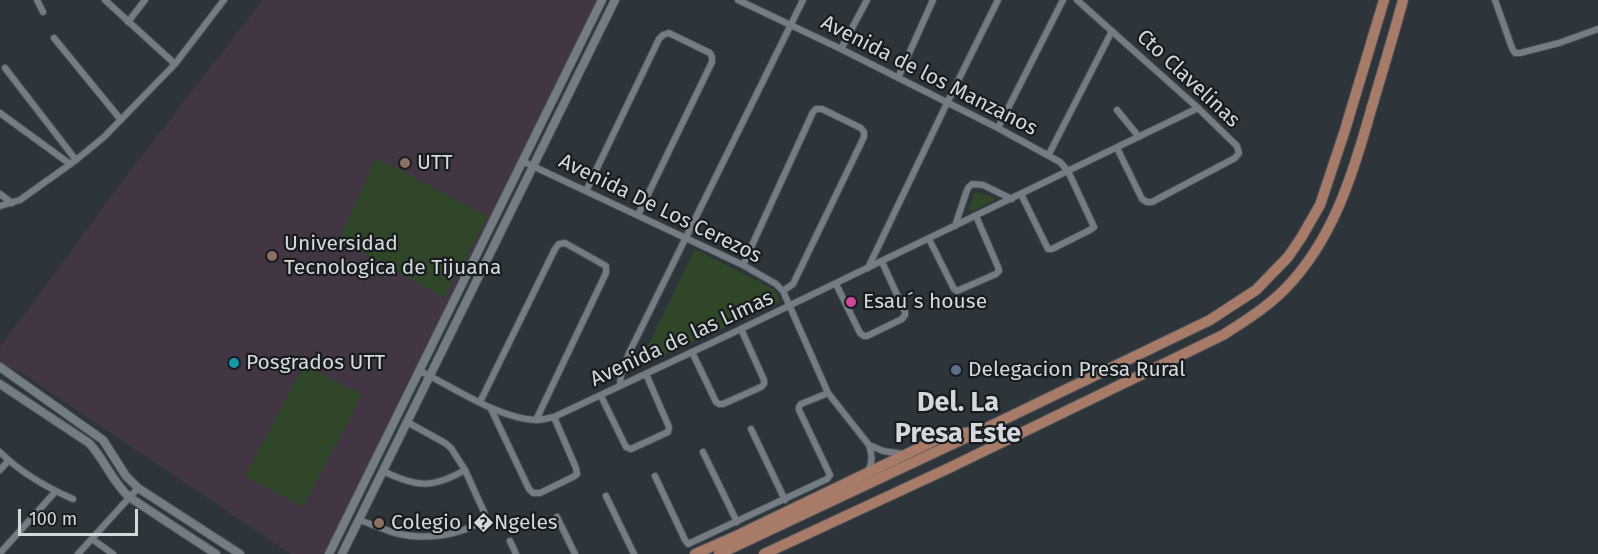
<!DOCTYPE html>
<meta charset="utf-8">
<style>
body{margin:0}
#map{position:relative;width:1598px;height:554px;overflow:hidden;background:#2d353b;font-family:"Fira Sans",sans-serif}
canvas{display:block}
.scale{position:absolute;left:18px;top:509px;width:120px;height:27px;box-sizing:border-box;border:3px solid #d3d8db;border-top:0;padding-left:8px;font-size:18px;line-height:21px;white-space:nowrap;color:#d3d8db;-webkit-text-stroke:4px #181c1e;paint-order:stroke}
</style>
<div id="map">
<canvas width="1598" height="554"></canvas>
<div class="scale">100 m</div>
</div>
<script>
const context = document.querySelector('canvas').getContext('2d');
context.lineJoin = 'round';
function fillPath(path, color) { context.fillStyle = color; context.fill(path, 'evenodd'); }
function stroke(path, color, width, dash) { context.strokeStyle = color; context.lineWidth = width; context.lineCap = dash ? 'butt' : 'round'; context.setLineDash(dash || []); context.stroke(path); }
function drawText(font, color, halo, rows, align = 'center') {
  context.font = font + ' "Fira Sans",sans-serif'; context.lineWidth = 4.5; context.setLineDash([]); context.textBaseline = 'middle'; context.strokeStyle = halo; context.fillStyle = color; for (const [text, x, y, turn = 0] of rows) {
    context.save(); context.translate(x, y); context.rotate((+turn || 0) * Math.PI / 180); context.textAlign = isNaN(turn) ? turn : align; if (halo) context.strokeText(text, 0, 0); context.fillText(text, 0, 0); context.restore();
  }
}
fillPath(new Path2D(`
 M263 0H604L331 554H291L22 373 0 364V347L134 166Z`), '#423645');
fillPath(new Path2D(`
 M376 158 488 216 444 298 339 239Z
 M977 192 994 198V201L973 211 969 210 974 193Z
 M695 249 773 289 778 295 779 303 651 361 647 358 644 354Z
 M304 365 362 395 303 507 245 476Z`), '#2f4629');
const minor = new Path2D(`
 M37 0 43 12
 M105 0 175 64
 M738 0 841 49 998 128 1060 162 1068 171 1094 227 1090 230 1052 249H1048L1021 194
 M1077 0 1198 108 1237 146 1239 153 1235 158 1152 202H1147L1142 199 1117 148
 M1495 0 1512 48 1515 53H1520L1559 43 1598 29
 M128 22 145 0
 M54 38 121 120
 M841 49 867 0
 M5 68 76 160
 M898 78 933 0
 M1117 110 1139 137
 M0 113 70 164
 M998 128 1063 0
 M1049 154 1112 31
 M522 161 743 265 776 284 783 291 828 393 869 445C872 455 873 462 868 471
 M586 191 659 39 663 35 669 33 710 53 712 57V62L638 215
 M0 194 12 203
 M0 206 20 200 76 160 104 137 175 64 224 0
 M955 226 966 193 968 188 972 184 983 185 1012 199
 M929 239 954 289 957 291 996 274 999 271 998 267 976 216
 M743 265 813 112 816 109H822L861 128 864 132V137L793 284 783 291
 M868 268 947 103 998 0
 M836 284 860 333 864 336H867L902 319 905 315V312L882 262
 M692 352 716 402 719 404H723L761 387 764 384V380L741 329
 M420 371C453 387 499 419 536 420 542 420 548 418 554 417L741 329 1198 108
 M620 386 621 375 629 353 803 0
 M601 396 626 447 631 449 668 432 669 427 646 374
 M480 402 555 249 559 244 565 243 606 266V273L536 420
 M491 409 529 489 533 493H540L573 477 577 474 576 468 554 417
 M751 429 785 500
 M869 445 883 451 903 454
 M0 452C19 471 48 488 73 499
 M703 452 737 522
 M0 470 8 461
 M383 471C416 487 432 489 465 470
 M655 476 685 540 688 544 827 479 830 475 799 410V407L801 404 828 393
 M606 496 634 554
 M557 517 575 554
 M359 520C371 524 383 529 395 533 423 540 462 537 485 518L484 512 465 470 451 448 445 443 407 422
 M92 539 113 554
 M510 541 516 554
 M0 553 56 491
 M78 554 138 488`);
const tertiary = new Path2D(`
 M0 367 103 440 126 476 138 488 240 554
 M0 384 89 443C105 460 111 480 129 497L216 554
 M329 554 602 0
 M342 554 615 0`);
const primary = new Path2D(`
 M695 554 736 536 938 439 955 434 972 432
 M719 554 978 432 1210 320 1256 290 1288 257 1301 238 1320 205 1345 130 1384 0
 M764 554 949 468 1223 335C1245 321 1266 308 1285 289 1333 240 1353 174 1371 110 1382 73 1393 37 1403 0`);
stroke(minor, '#4a5156', 8);
stroke(tertiary, '#4a5156', 10);
stroke(primary, '#4a5156', 12);
stroke(minor, '#747d84', 6);
stroke(tertiary, '#747d84', 8);
stroke(primary, '#a87b68', 10);
for (const [x, y, r, color] of [
 [405,163,6,"#8d6e63"],
 [272,256,6,"#8d6e63"],
 [851,302,6,"#d1479c"],
 [234,363,6,"#0f9aa8"],
 [956,370,6,"#5c6f8a"],
 [379,523,6,"#8d6e63"]
]) { const dot = new Path2D(); dot.arc(x, y, r, 0, 2 * Math.PI); context.fillStyle = color; context.fill(dot); stroke(dot, '#181c1e', 2); }
drawText('21px', '#d3d8db', '#181c1e', [
 ["Avenida de los Manzanos",929,76,27],
 ["Cto Clavelinas",1188,79,43],
 ["Avenida De Los Cerezos",660,209,26],
 ["Avenida de las Limas",682,339,-25]
]);
drawText('21px', '#d3d8db', '#181c1e', [
 ["UTT",417,163],
 ["Universidad",284,244],
 ["Tecnologica de Tijuana",284,268],
 ["Esau´s house",863,302],
 ["Posgrados UTT",246,363],
 ["Delegacion Presa Rural",968,370],
 ["Colegio I�Ngeles",391,523]
], 'left');
drawText('bold 27px', '#d3d8db', '#181c1e', [
 ["Del. La",958,403],
 ["Presa Este",958,434]
]);
</script>
